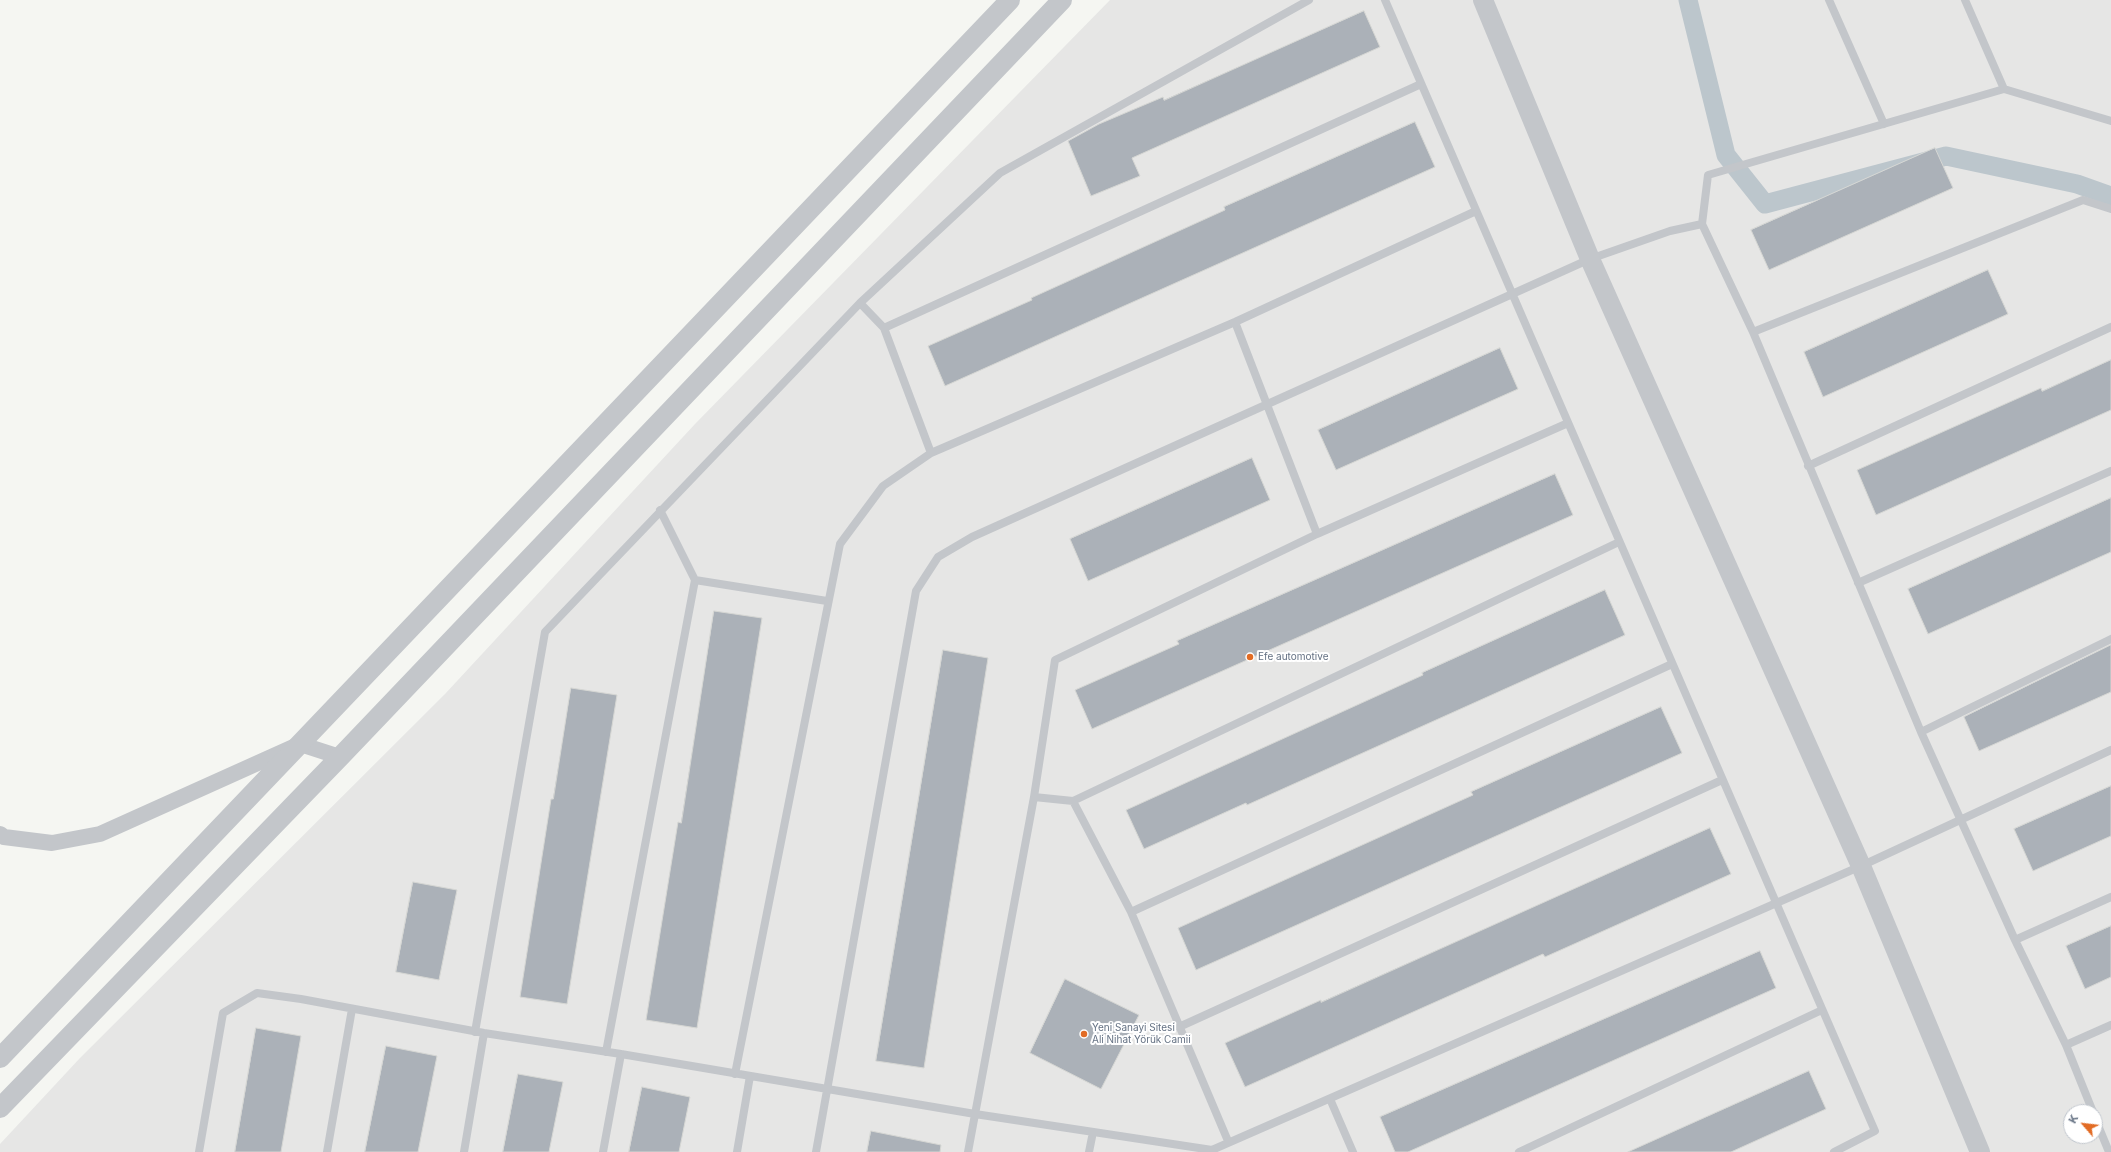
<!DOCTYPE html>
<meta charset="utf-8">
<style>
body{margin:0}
#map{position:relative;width:2111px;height:1152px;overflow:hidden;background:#f5f6f2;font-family:Inter,sans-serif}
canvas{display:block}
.north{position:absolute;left:2063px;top:1104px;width:40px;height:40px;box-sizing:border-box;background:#fff;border:1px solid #c1c6cd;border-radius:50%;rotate:298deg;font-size:11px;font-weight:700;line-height:16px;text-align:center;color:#647183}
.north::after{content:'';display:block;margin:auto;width:14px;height:18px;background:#e26c25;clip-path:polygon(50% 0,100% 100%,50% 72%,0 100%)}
</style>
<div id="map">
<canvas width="2111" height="1152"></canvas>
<div class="north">K</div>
</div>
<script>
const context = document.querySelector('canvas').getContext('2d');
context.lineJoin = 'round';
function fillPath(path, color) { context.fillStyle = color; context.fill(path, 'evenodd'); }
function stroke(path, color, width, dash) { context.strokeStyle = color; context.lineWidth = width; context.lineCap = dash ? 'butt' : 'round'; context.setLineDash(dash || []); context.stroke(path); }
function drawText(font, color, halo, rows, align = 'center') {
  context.font = font + ' Inter,sans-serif'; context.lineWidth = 4; context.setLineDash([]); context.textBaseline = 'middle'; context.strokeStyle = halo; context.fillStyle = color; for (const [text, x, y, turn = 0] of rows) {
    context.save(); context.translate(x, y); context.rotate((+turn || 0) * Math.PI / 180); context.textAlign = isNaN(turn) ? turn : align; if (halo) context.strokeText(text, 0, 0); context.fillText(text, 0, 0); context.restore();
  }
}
fillPath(new Path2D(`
 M1110 0H2111V1152H0V1144L80 1058 445 694 695 424ZM2071 1112H2095V1136H2071Z`), '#e6e6e5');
stroke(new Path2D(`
 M1688 0 1726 155 1765 204 1946 156 2077 184 2111 196`), '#bcc6cc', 19);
const building = new Path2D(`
 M1364 11 1380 47 1132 158 1140 176 1091 196 1068 141 1099 124 1163 97 1164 100Z
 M1415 122 1435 167 945 386 928 346 1032 300 1031 298 1225 210 1224 207Z
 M1935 148 1953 188 1769 270 1751 230Z
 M1988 270 2008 314 1823 397 1804 352Z
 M1500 348 1518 389 1336 470 1318 430Z
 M2111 360V410L1876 515 1857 470 2041 388 2042 391Z
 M1252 458 1270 500 1088 581 1070 539Z
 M1555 474 1573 515 1092 729 1075 690 1179 644 1177 641Z
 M2111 498V552L1928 634 1908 589Z
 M1605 590 1625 635 1247 805 1246 803 1144 849 1126 810 1423 675 1422 673Z
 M714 611 762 618 697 1028 646 1020 678 822 681 823Z
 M2111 645V692L1979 751 1964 717Z
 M943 650 988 658 924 1068 876 1061Z
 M571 688 617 695 567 1004 520 997 551 799H553Z
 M1661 707 1682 753 1196 970 1178 928 1473 795 1471 792Z
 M2111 786V836L2033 871 2014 829Z
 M1710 828 1731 874 1545 957 1543 954 1245 1087 1225 1043 1321 1000V1002Z
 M413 882 457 890 439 980 396 972Z
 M2111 926V977L2085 989 2066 946Z
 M1760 951 1776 988 1408 1152H1395L1380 1117Z
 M1065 979 1139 1015 1101 1089 1030 1053Z
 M256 1028 301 1036 281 1152H235Z
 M386 1046 437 1056 418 1152H365Z
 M1809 1071 1826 1109 1731 1152H1628Z
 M518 1074 563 1082 549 1152H503Z
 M642 1087 690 1097 679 1152H629Z
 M871 1131 941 1145 940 1152H867Z`);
fillPath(building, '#abb1b8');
stroke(building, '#d6d7d4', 1);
stroke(new Path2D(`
 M1385 0 1875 1131 1834 1152
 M1829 0 1884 124
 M1965 0 2004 89
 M860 303 884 328 931 453
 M1235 322 1317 534
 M884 328 1421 84
 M1753 332 2083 200 2111 209
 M1808 466 2111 327
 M695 580 827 601
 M1858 583 2111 471
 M1921 732 2111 639
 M1034 797 1073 801 1131 912 1228 1141
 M1073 801 1619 542
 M1131 912 1672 664
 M2015 940 2111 897
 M1179 1027 1722 780
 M475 1032 545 632 860 303 1000 173 1309 0
 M2066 1045 2111 1025
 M606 1052 695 580 660 510
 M735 1074 840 544 883 486 931 453 1235 322 1476 211
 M1330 1099 1353 1152
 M2093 1112 2066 1045 2015 940 1921 732 1753 332 1702 224 1708 175 2004 89 2111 121
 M2095 1118 2109 1152
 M199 1152 223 1013 257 993 301 999 484 1033 621 1054 975 1114 1212 1150 1861 866 2111 750
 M327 1152 352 1009
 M464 1152 484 1033
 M603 1152 621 1054
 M737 1152 750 1076
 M816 1152 916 591 938 557 972 537 1590 259 1670 231 1702 224
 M968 1152 1034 797 1055 660 1317 534 1568 423
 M1089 1152 1093 1132
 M1519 1152 1822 1010`), '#c3c6ca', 8);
stroke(new Path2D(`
 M0 834 4 837 52 843 100 834 300 744 340 757`), '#c3c6ca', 16);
stroke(new Path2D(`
 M1483 0 1590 259 1861 866 1980 1152
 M0 1058 1010 0
 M0 1108 340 757 1062 0`), '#c3c6ca', 20);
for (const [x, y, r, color] of [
 [1250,657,4,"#e26c25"],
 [1084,1034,4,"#e26c25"]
]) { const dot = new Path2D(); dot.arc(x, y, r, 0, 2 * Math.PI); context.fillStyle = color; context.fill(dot); stroke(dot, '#fff', 1.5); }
drawText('10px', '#647183', '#fff', [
 ["Efe automotive",1258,657],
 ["Yeni Sanayi Sitesi",1092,1028],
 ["Ali Nihat Yörük Camii",1092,1040]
], 'left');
</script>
